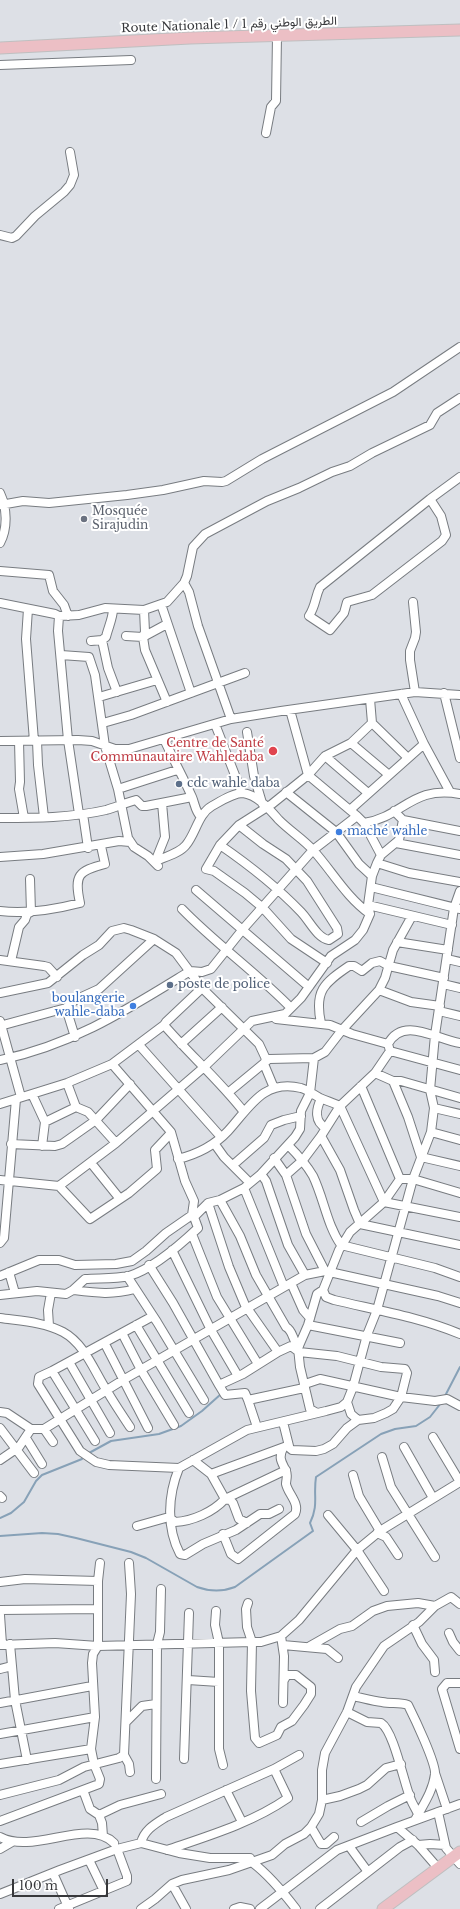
<!DOCTYPE html>
<meta charset="utf-8">
<style>
body{margin:0}
#map{position:relative;width:460px;height:1909px;overflow:hidden;background:#dde0e6;font-family:"Libre Baskerville",serif}
canvas{display:block}
.scale{position:absolute;left:12px;top:1879px;width:96px;height:18px;box-sizing:border-box;border:2px solid #37383b;border-top:0;padding-left:5px;font-size:12px;line-height:14px;white-space:nowrap;color:#37383b;-webkit-text-stroke:3px #fff;paint-order:stroke}
</style>
<div id="map">
<canvas width="460" height="1909"></canvas>
<div class="scale">100 m</div>
</div>
<script>
const context = document.querySelector('canvas').getContext('2d');
context.lineJoin = 'round';
function stroke(path, color, width, dash) { context.strokeStyle = color; context.lineWidth = width; context.lineCap = dash ? 'butt' : 'round'; context.setLineDash(dash || []); context.stroke(path); }
function drawText(font, color, halo, rows, align = 'center') {
  context.font = font + ' "Libre Baskerville",Vazirmatn,serif'; context.lineWidth = 4; context.setLineDash([]); context.textBaseline = 'middle'; context.strokeStyle = halo; context.fillStyle = color; for (const [text, x, y, turn = 0] of rows) {
    context.save(); context.translate(x, y); context.rotate((+turn || 0) * Math.PI / 180); context.textAlign = isNaN(turn) ? turn : align; if (halo) context.strokeText(text, 0, 0); context.fillText(text, 0, 0); context.restore();
  }
}
stroke(new Path2D(`
 M445 1396 460 1367
 M89 1453 111 1441 159 1434 181 1426 202 1411 221 1394
 M0 1518 11 1513 24 1502 36 1481 42 1475 82 1459
 M0 1536 42 1533 58 1534 76 1538 131 1552 146 1558 197 1587C211 1592 222 1592 235 1587L313 1531 310 1523C319 1504 313 1496 316 1477L381 1434 395 1429 416 1426 430 1417 441 1403`), '#87a1b7', 2);
const minor = new Path2D(`
 M0 65 131 60
 M266 133 271 107 276 101 277 36
 M0 235 12 238 16 236 35 216 64 192 70 185 74 175 70 152
 M0 493C7 508 8 528 0 543
 M430 499 441 516 446 535 442 541 372 595 347 602 344 613 330 630 309 616C316 605 315 597 320 587L430 499 460 477
 M0 505 23 501 49 503 127 495 163 490 204 481 222 482 226 481 262 459 393 392 460 347
 M0 571 49 575 53 591 64 605 68 616
 M184 583 189 592 198 626 231 719
 M413 602 416 632 415 638 410 651V660L415 692
 M0 603 55 614 59 616 79 615 105 608 144 610 167 602 184 583 187 576 193 547 205 534 267 501 299 488 332 472 350 466 372 453 430 425 437 413 460 398
 M161 604 191 693
 M28 609 26 639 34 741
 M144 610 145 632 143 637 145 650 167 702
 M59 616 58 631 68 740 79 814
 M126 636 143 637 167 624
 M102 640 108 668 117 692
 M91 641 102 640 106 637C108 628 113 618 113 609
 M61 655 89 657 95 675 105 746 118 789 128 838 134 847 148 856 158 866
 M444 693 460 758
 M401 694 424 744 450 792
 M99 697 157 680
 M370 699 372 723 408 758
 M290 710 308 775 357 816 364 823 381 855
 M103 723 131 715 245 673
 M215 724 242 793
 M247 732 254 776 262 803
 M164 739C173 759 183 777 192 797 195 804 195 811 201 817
 M0 741 78 740 92 741 115 749H129L231 719 281 711 415 692 460 695
 M19 741 20 782 19 789 24 818
 M37 741 38 765 44 817
 M351 743 389 775
 M325 756 368 793
 M118 789 177 770
 M286 792 336 832 359 864 372 876
 M351 809 424 744
 M394 811 403 820 460 831
 M83 814 88 848
 M0 818C35 818 71 818 106 810 116 807 125 803 136 800L142 806H146L192 797
 M364 823C403 817 412 785 460 794
 M396 843 460 855
 M220 845C249 865 277 887 301 912 309 920 317 938 329 940L338 934 337 928 307 881 286 859 263 844 239 825
 M0 857 43 854 119 841 130 842
 M156 861C165 857 180 853 186 845 196 833 198 814 212 806 221 801 233 793 243 793 258 795 270 810 279 820 290 831 303 839 313 850 332 871 346 897 370 914
 M155 862 165 837 162 803
 M377 863 409 873 460 882
 M371 887 460 909
 M196 890 309 987
 M368 905 452 925
 M182 909C216 944 257 973 291 1008
 M0 911C27 914 53 910 80 903 74 875 78 871 105 864L101 846
 M397 942 448 950
 M447 959 460 962
 M0 960 44 966 48 967 57 977
 M11 961 19 927 25 920 27 914 31 912 30 879
 M327 963 291 939 263 908 245 893 214 871 206 869 220 845 239 825 272 804 308 775 325 756 351 743 372 723
 M190 971 202 972 211 969 243 929 313 850 357 816
 M443 984 460 988
 M202 988 166 1022 164 1025C190 1055 220 1081 244 1112
 M379 990 411 1002 440 1006
 M0 993 48 983 83 955 99 945 112 931 124 928 131 930 154 939 176 953 202 988 259 1044 266 1059 264 1064 274 1088
 M66 1008 75 1037
 M439 1011 460 1016
 M276 1019 330 1025 352 1034 388 1044
 M0 1021 21 1097
 M321 1023C314 991 324 983 349 966H354L362 971 372 963 380 961 389 966 444 978
 M0 1026 66 1008 75 1000 99 989 154 939
 M181 1044 222 1007
 M139 1045 221 1137
 M390 1051 388 1044C403 1015 437 1040 460 1043
 M390 1051 460 1070
 M0 1060C73 1045 128 1009 190 971
 M375 1073 390 1051
 M393 1081 408 1117 421 1157 460 1166
 M67 1083 76 1107 88 1112 116 1143
 M361 1086 400 1179
 M229 1092 269 1059 314 1058 325 1052 342 1030 379 990 385 978 393 950 412 916
 M32 1094 45 1122 42 1146
 M460 1098 401 1081H393L375 1073 340 1106 321 1136 340 1170 354 1210 360 1224 460 1245
 M321 1099C316 1109 314 1122 326 1128
 M0 1104 67 1083 112 1064 164 1025
 M434 1108 460 1114
 M45 1122 76 1107
 M431 1132 460 1140
 M214 1143 224 1157 250 1183
 M11 1144 55 1146 62 1144 96 1120 130 1084
 M288 1145C298 1155 306 1164 313 1176 324 1199 327 1225 341 1245L435 1268 460 1277
 M274 1158 286 1175
 M178 1159C198 1154 214 1146 228 1131 250 1107 263 1079 301 1088 308 1090 314 1095 320 1098 327 1101 334 1103 340 1106L384 1202 460 1217
 M91 1163 120 1199
 M233 1165 264 1138 271 1125 284 1120 301 1116
 M261 1174 295 1137 300 1129 301 1111 310 1093 314 1058
 M0 1180 59 1186 116 1143 203 1068 252 1021 285 1014 301 998 331 956 355 940 363 930 370 914 368 905 372 876 377 863 381 855 399 840 403 820
 M59 1186 90 1219 129 1193 157 1169 155 1150 171 1133
 M244 1188 284 1287
 M220 1200 240 1236 256 1275 286 1327C294 1331 292 1342 299 1346
 M208 1203 229 1267 245 1305 278 1352 291 1346 299 1352 337 1356 381 1367 405 1369 407 1373 401 1397 393 1409 386 1413 374 1418 358 1420 347 1428 333 1444 324 1449 316 1451 292 1450 287 1446 211 1474
 M192 1234 217 1297 258 1364
 M0 1243 4 1238 16 1099
 M172 1250 211 1330 238 1376
 M149 1265 173 1303 219 1385
 M325 1271 438 1296 460 1303
 M9 1272 15 1293
 M0 1276 39 1260H59L75 1265 116 1264 132 1261 146 1251 166 1233 192 1215 194 1201 185 1181 171 1132 112 1064
 M127 1276 157 1322 204 1400
 M291 1283 303 1310 310 1318
 M73 1290C97 1293 112 1295 135 1289
 M323 1290 326 1297 334 1300C376 1310 419 1317 460 1334
 M0 1295 37 1291 66 1294 73 1290 85 1279C99 1278 115 1279 129 1276 153 1269 180 1245 198 1228L194 1217 208 1203 220 1200 244 1188 261 1174 266 1181 288 1245 305 1275
 M153 1316 52 1371 39 1377 38 1384 80 1451 96 1462 109 1465 179 1468
 M0 1318C21 1321 44 1322 63 1332 85 1344 94 1371 107 1391 114 1403 122 1415 130 1427
 M136 1325 189 1413
 M308 1325 400 1343
 M49 1326 48 1310 51 1293
 M122 1333 141 1370 174 1425
 M105 1344 148 1428
 M69 1362 110 1433
 M52 1371 95 1441
 M305 1384 320 1379 401 1397 435 1401 447 1399 460 1406
 M248 1400 245 1393 225 1395 219 1385 243 1374 278 1352
 M347 1402 351 1414 358 1420
 M0 1412 7 1413 31 1429H44L123 1380 291 1283 305 1275 325 1271 306 1234 286 1175 303 1160 321 1136
 M317 1413 310 1409 300 1367 298 1348 308 1325 317 1294 323 1290 339 1250 350 1232 384 1202 400 1179H413L460 1193
 M283 1422 289 1446
 M257 1427 248 1400 304 1388
 M0 1428 34 1473
 M44 1429 53 1442
 M433 1437 460 1482
 M26 1438 42 1464
 M404 1447 433 1498
 M382 1457 391 1487 435 1557
 M0 1460 19 1447 31 1429
 M193 1460 211 1474 225 1499 230 1500 233 1503 239 1519 247 1523
 M353 1475 359 1496 380 1531
 M0 1496 2 1498
 M279 1509 269 1514H260L236 1530 203 1544 185 1555 180 1554C166 1527 168 1495 179 1468L247 1430 326 1411 341 1407 347 1402 353 1387 367 1335 377 1310 413 1179 431 1132 434 1108 430 1090 435 1035 454 908 460 891
 M328 1515 357 1550 384 1591
 M137 1526 169 1517 175 1522C193 1521 213 1512 225 1499L286 1470
 M377 1533 386 1537 398 1555
 M223 1534 231 1554 238 1559 295 1514C300 1503 288 1494 286 1484 286 1480 288 1476 286 1471 282 1462 278 1459 283 1448
 M0 1582 25 1579 98 1581
 M248 1603 246 1609 247 1627 252 1642 251 1691 255 1738 259 1743 277 1735 281 1727 292 1721 304 1705 311 1694V1687L296 1675H287L284 1680
 M0 1610 98 1609
 M216 1611 215 1625 219 1643V1749L223 1765
 M0 1615 2 1644
 M413 1625 422 1644 434 1660 435 1672
 M449 1633 453 1642 460 1651
 M281 1636 284 1656 283 1703
 M0 1645 55 1643 98 1646 252 1642H261L281 1636 299 1620 357 1550 380 1531 460 1482
 M283 1645 327 1649 338 1658
 M310 1646 340 1629 352 1626 373 1611 387 1606 418 1603 435 1606 451 1597 460 1604
 M12 1666 15 1700 27 1760
 M0 1669 12 1666 10 1644
 M188 1680 219 1682
 M460 1683H447L442 1689 460 1749
 M353 1696C363 1698 372 1701 382 1702 391 1704 399 1702 408 1705 414 1717 436 1763 435 1774 433 1791 423 1805 415 1820
 M0 1703 92 1686
 M347 1712 367 1722 381 1723C394 1731 404 1784 411 1800 413 1805 416 1809 418 1814
 M126 1722 142 1706 156 1704
 M0 1734 95 1717
 M124 1755 129 1764 130 1772
 M93 1759 91 1749 95 1717 92 1663 93 1654 98 1646V1581L100 1563
 M184 1759 189 1613
 M0 1764 91 1749
 M435 1773 447 1809
 M156 1779 157 1644 160 1632 161 1589
 M83 1790 90 1809 99 1815 102 1823 103 1836
 M226 1790 242 1822
 M0 1795 59 1780 84 1767 119 1758 124 1755 131 1594 129 1563
 M322 1800V1770L325 1753 347 1712 356 1687 384 1646 419 1622 435 1606
 M438 1812 446 1848 460 1864
 M99 1815 120 1805 161 1794
 M0 1821 99 1784 100 1779 94 1764
 M361 1822 388 1806 410 1795
 M311 1827 321 1844H326L334 1837
 M397 1827 460 1804
 M0 1837C34 1855 87 1817 114 1843
 M141 1843C144 1830 155 1824 166 1817L274 1769 299 1755
 M418 1845 430 1844 445 1845
 M349 1846 368 1872
 M0 1849 12 1842
 M167 1850C208 1836 252 1823 288 1798L274 1769
 M89 1860 104 1891
 M253 1863C270 1876 283 1892 296 1909
 M53 1873 69 1909
 M172 1884 186 1909
 M0 1894 60 1870 117 1849 141 1843 179 1853 210 1858H250
 M59 1909 127 1881V1876L117 1849
 M141 1909 155 1899 172 1884 182 1880 229 1870 272 1855 285 1844 304 1834 311 1827 319 1814 322 1800 340 1796 359 1789 367 1785 386 1768 401 1764
 M234 1909 240 1907 250 1909
 M260 1909 337 1850 397 1827 418 1845 438 1868
 M320 1909 400 1847 413 1840`);
const major = new Path2D(`
 M0 48 190 38 460 30
 M383 1909 460 1852`);
stroke(minor, '#787c81', 10);
stroke(major, '#bfbfc0', 13);
stroke(minor, '#fff', 8);
stroke(major, '#ecbfc5', 11);
for (const [x, y, r, color] of [
 [84,519,4,"#6b7280"],
 [273,751,5,"#e0444e"],
 [179,784,4,"#5c6f8a"],
 [339,832,4,"#3f7fe0"],
 [170,985,4,"#5c6f8a"],
 [133,1006,4,"#3f7fe0"]
]) { const dot = new Path2D(); dot.arc(x, y, r, 0, 2 * Math.PI); context.fillStyle = color; context.fill(dot); stroke(dot, '#fff', 1.5); }
drawText('12px', '#37383b', '#fff', [
 ["Route Nationale 1 / الطريق الوطني رقم 1",229,25,-2]
]);
drawText('12px', '#5b616d', '#fff', [
 ["Mosquée",92,512],
 ["Sirajudin",92,526]
], 'left');
drawText('12px', '#be3a42', '#fff', [
 ["Centre de Santé",264,744],
 ["Communautaire Wahledaba",264,758]
], 'right');
drawText('12px', '#4e5e75', '#fff', [
 ["cdc wahle daba",187,784],
 ["poste de police",178,985]
], 'left');
drawText('12px', '#366cbe', '#fff', [
 ["maché wahle",347,832],
 ["boulangerie",125,999,"right"],
 ["wahle-daba",125,1013,"right"]
], 'left');
</script>
